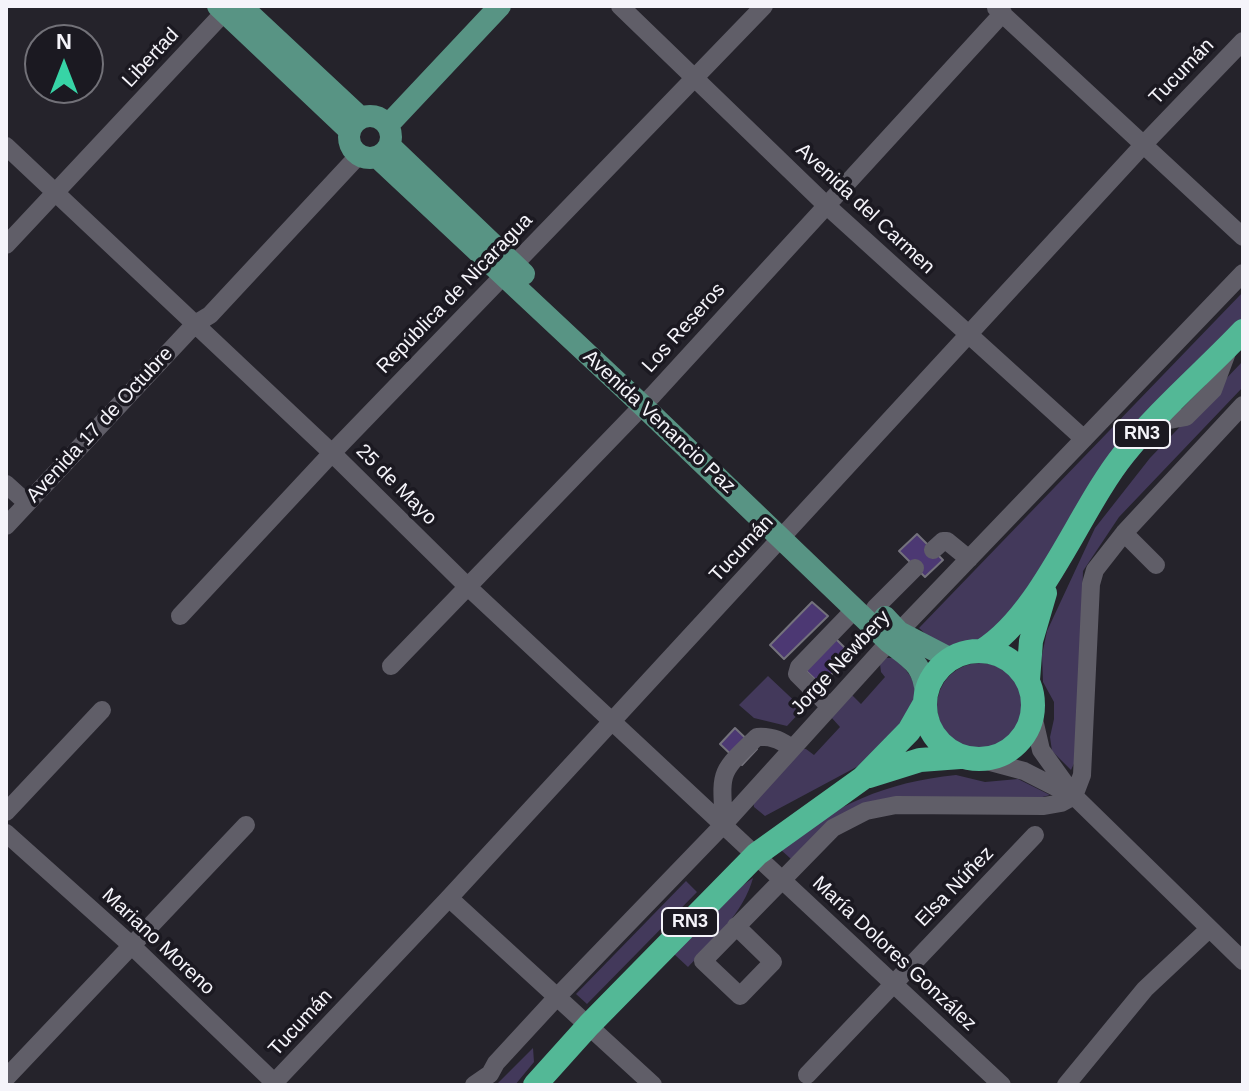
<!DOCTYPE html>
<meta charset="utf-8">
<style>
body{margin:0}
#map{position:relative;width:1249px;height:1091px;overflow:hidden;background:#25232b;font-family:Helvetica,sans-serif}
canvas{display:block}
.frame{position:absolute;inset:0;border:8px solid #f5f4fa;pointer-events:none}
.north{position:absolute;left:24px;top:24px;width:80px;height:80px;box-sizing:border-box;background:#1b1921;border:2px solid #727178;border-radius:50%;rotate:0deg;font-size:22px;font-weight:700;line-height:32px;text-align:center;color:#f5f4fa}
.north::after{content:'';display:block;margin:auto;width:28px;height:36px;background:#37d4a6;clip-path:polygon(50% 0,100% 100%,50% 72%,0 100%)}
</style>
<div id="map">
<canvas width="1249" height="1091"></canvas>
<div class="frame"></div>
<div class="north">N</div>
</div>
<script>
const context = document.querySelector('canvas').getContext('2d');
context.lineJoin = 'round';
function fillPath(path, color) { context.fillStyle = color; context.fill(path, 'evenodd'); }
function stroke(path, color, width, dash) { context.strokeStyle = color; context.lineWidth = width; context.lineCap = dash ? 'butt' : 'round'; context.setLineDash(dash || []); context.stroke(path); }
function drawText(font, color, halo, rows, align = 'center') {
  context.font = font + ' Helvetica,sans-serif'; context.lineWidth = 7; context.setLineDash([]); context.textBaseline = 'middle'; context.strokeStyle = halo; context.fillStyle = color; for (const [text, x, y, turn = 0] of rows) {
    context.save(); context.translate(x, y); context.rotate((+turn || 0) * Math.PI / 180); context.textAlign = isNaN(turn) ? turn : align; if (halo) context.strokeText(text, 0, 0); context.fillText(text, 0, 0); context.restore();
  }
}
fillPath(new Path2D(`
 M1243 292V321L1006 625C988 636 962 656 939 645 932 641 925 633 919 628Z
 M1243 361V387L1119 517 1083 571 1077 757 1071 770 1052 751 1050 737 1054 719V702L1043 682 1042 655 1047 631 1095 528 1150 458Z
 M886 658H893L900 662 911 677 916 689V704L906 722 864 763 765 816 754 807 753 800 799 749H806L814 755 840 727 831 717 851 694 861 704 885 677 881 672 880 664Z
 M937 706a43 43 0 1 1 86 0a43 43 0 1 1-86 0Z
 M768 676 803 709 787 726 754 718 739 705Z
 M956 775 985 782 1018 779 1050 795 1035 799H896L791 859 780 849C834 805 886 782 956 775Z
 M753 878C744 912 712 942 688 967L674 954 743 885Z
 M686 881 697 892 587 1004 576 994Z
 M533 1048 534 1062 515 1085H496Z`), '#43395b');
const building = new Path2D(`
 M917 534 943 560 925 577 899 551Z
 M812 602 828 616 784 659 770 645Z
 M834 637 851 654 821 685 804 669Z
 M735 728 757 749 742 765 720 744Z`);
fillPath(building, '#4c3873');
stroke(building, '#74727c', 2);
stroke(new Path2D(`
 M620 6 826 205 1084 439
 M996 8 1243 237
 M6 146 332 453 468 587 1002 1085
 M6 245 230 6
 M1153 423 1186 417 1213 390 1229 347
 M6 484 27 503
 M6 526 195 324 210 315 359 155
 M1124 533 1156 565
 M933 550 943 541H947L969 559
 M875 608 915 568
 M180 616 332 453 764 6
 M391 666 653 395 1003 13
 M830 707 797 674 799 667 855 609
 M1033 715 1041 750 1074 796 1243 961
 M983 760 1024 771 1071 795
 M6 812 102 710
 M724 824C721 771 718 774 757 737 771 736 782 740 792 749
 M6 833 131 945 277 1085
 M449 898 653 1085
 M736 926 773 962 740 996 703 961 833 828 866 811 896 805 1044 806 1061 803 1074 796 1082 775 1091 584 1095 570 1124 533 1243 405
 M807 1075 1035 835
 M6 1078 246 825
 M272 1085 449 898 1145 143 1243 41
 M474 1085 490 1074 496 1063 556 998 724 824 889 642 1243 273
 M1066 1085 1145 989 1209 929`), '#605e68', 18);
stroke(new Path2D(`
 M218 6 350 131
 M241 6 361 118
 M349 137a21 21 0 1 1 42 0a21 21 0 1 1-42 0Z
 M388 125 500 6
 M390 146 524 274
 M377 157 643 406 889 642C911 659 924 664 926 695
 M885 617 899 632 951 659`), '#589484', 22);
stroke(new Path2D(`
 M925 705a54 54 0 1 1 108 0a54 54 0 1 1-108 0Z
 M982 651C1042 614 1079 510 1124 454 1159 410 1204 372 1243 331
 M1028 680 1031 641 1045 593
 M869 776 920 760 960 757
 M535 1085 589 1025 757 854 863 778 909 731 925 703`), '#53b896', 24);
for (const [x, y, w] of [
 [1142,434,56],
 [690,922,56]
]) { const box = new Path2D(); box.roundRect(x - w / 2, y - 14, w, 28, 6); context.fillStyle = '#1b1921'; context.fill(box); stroke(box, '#f5f4fa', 2); }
drawText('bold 18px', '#f5f4fa', null, [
 ["RN3",1142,434],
 ["RN3",690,922]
]);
drawText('20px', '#f5f4fa', '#1b1921', [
 ["Libertad",151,58,-47],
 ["Tucumán",1182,72,-46],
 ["Avenida del Carmen",865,209,43],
 ["República de Nicaragua",455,294,-46],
 ["Los Reseros",684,328,-48],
 ["Avenida Venancio Paz",659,422,43],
 ["Avenida 17 de Octubre",100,425,-47],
 ["25 de Mayo",396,485,45],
 ["Tucumán",742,549,-47],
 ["Jorge Newbery",841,663,-47],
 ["Elsa Núñez",955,887,-46],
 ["Mariano Moreno",158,942,43],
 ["María Dolores González",894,954,43],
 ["Tucumán",301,1023,-47]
]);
</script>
